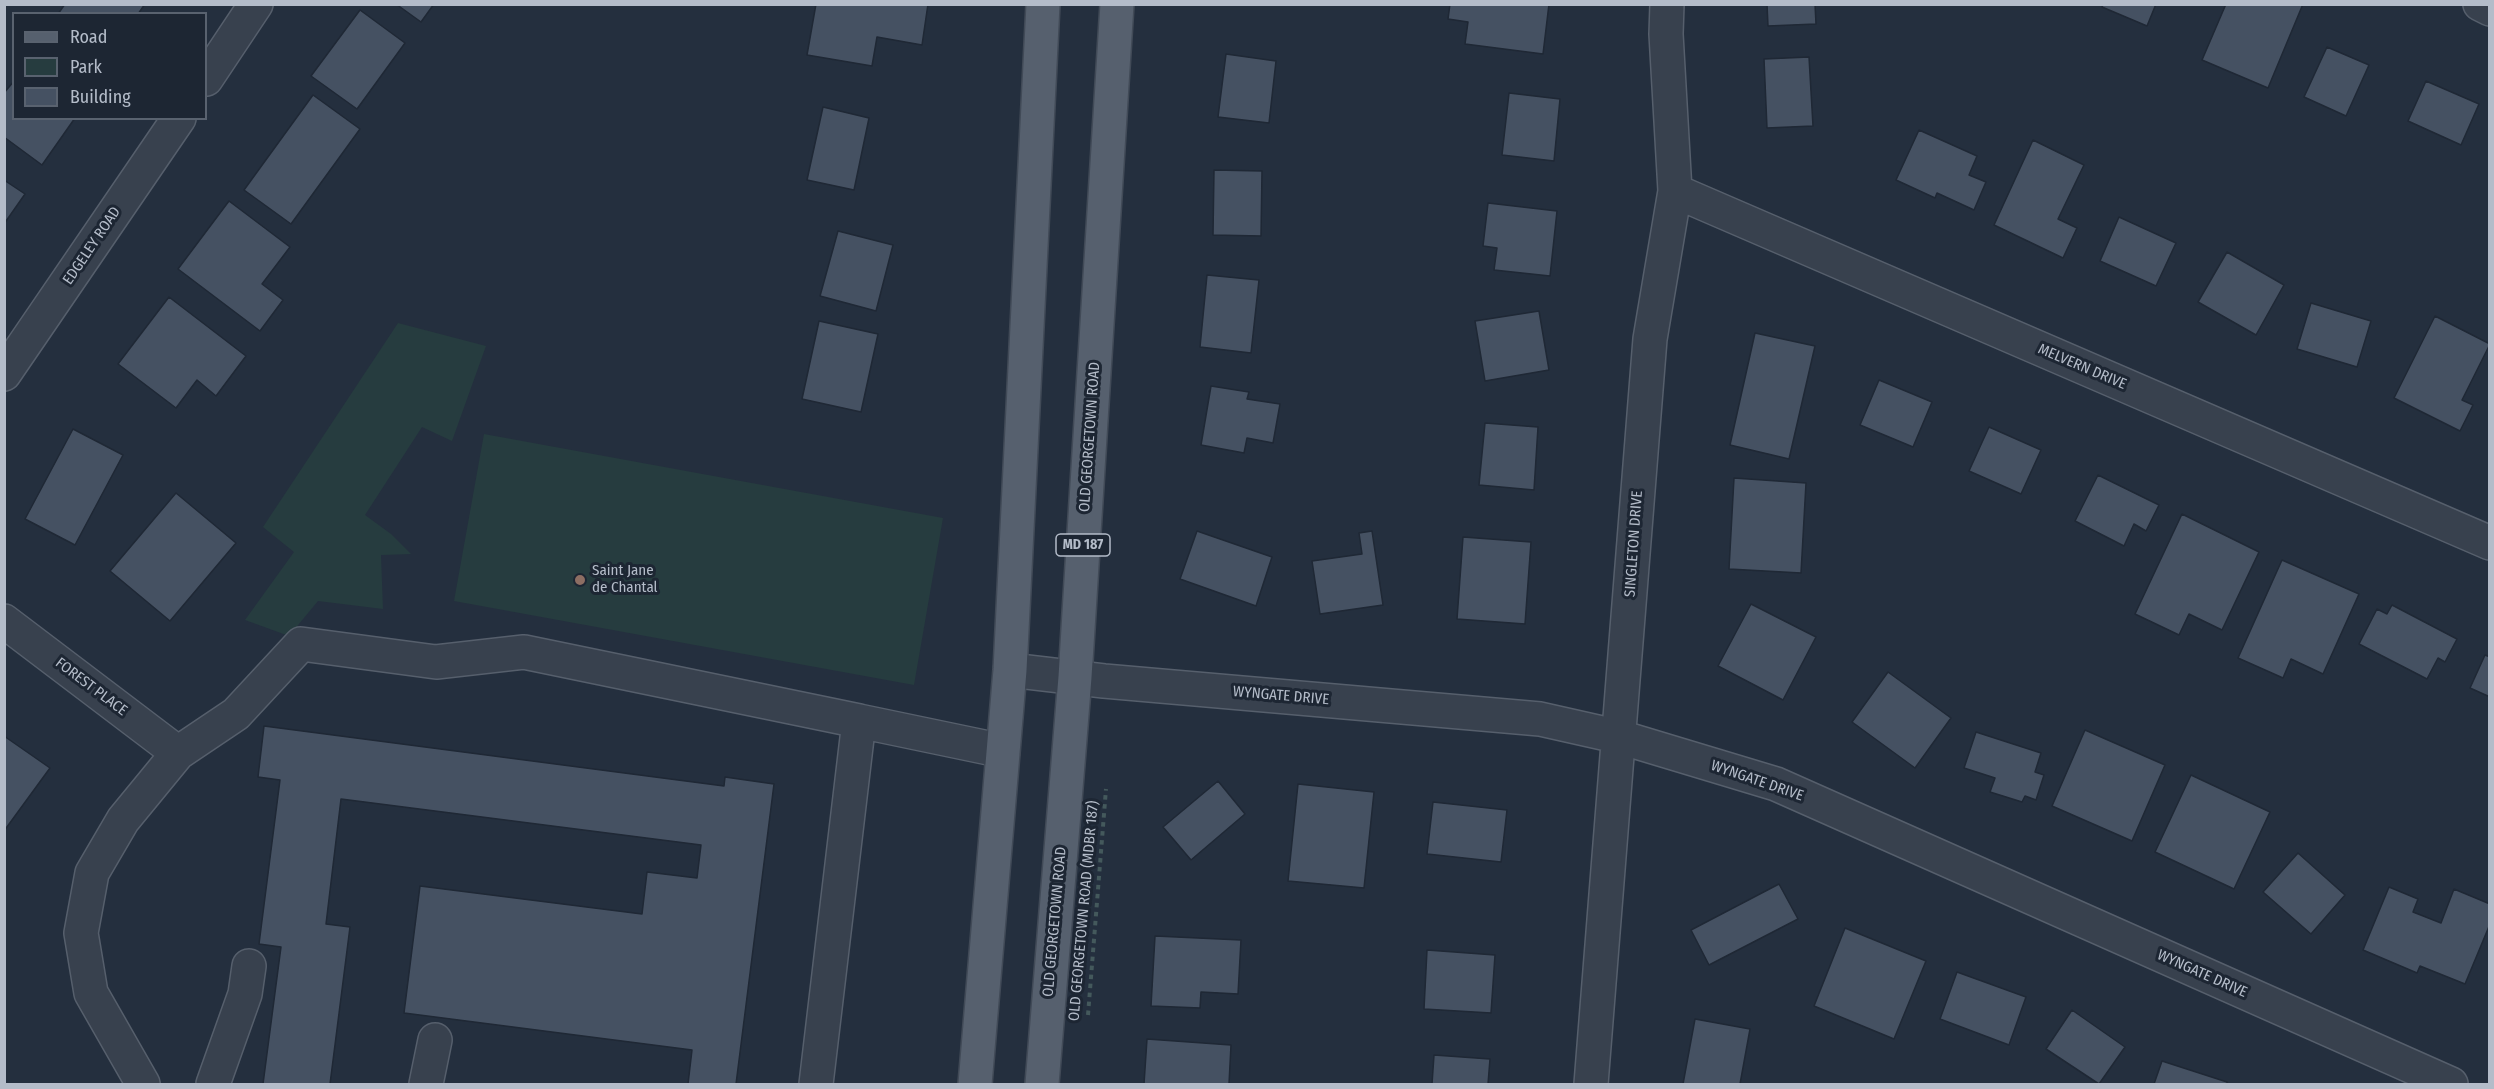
<!DOCTYPE html>
<style>
body{margin:0}
#map{position:relative;width:2494px;height:1089px;overflow:hidden;background:#242f3e;font-family:"Fira Sans Condensed",sans-serif}
canvas{display:block}
.frame{position:absolute;inset:0;border:6px solid #b4bcc9;pointer-events:none}
.legend{position:absolute;left:12px;top:12px;width:195px;height:108px;box-sizing:border-box;background:#1d2633;border:2px solid #59626f;margin:0;padding:8px 10px;list-style:none;font-size:18px;color:#b4bcc9}
.legend li{display:flex;align-items:center;gap:12px;height:30px}
.legend b{width:30px;border:2px solid #59626f}
</style>
<div id="map">
<canvas width="2494" height="1089"></canvas>
<div class="frame"></div>
<ul class="legend">
<li><b style="height:8px;background:#56606e"></b>Road</li>
<li><b style="height:16px;background:#263c3f"></b>Park</li>
<li><b style="height:16px;background:#455162"></b>Building</li>
</ul>
</div>
<script>
const context = document.querySelector('canvas').getContext('2d');
context.lineJoin = 'round';
function fillPath(path, color) { context.fillStyle = color; context.fill(path, 'evenodd'); }
function stroke(path, color, width, dash) { context.strokeStyle = color; context.lineWidth = width; context.lineCap = dash ? 'butt' : 'round'; context.setLineDash(dash || []); context.stroke(path); }
function drawText(font, color, halo, rows, align = 'center') {
  context.font = font + ' "Fira Sans Condensed",sans-serif'; context.lineWidth = 6; context.setLineDash([]); context.textBaseline = 'middle'; context.strokeStyle = halo; context.fillStyle = color; for (const [text, x, y, turn = 0] of rows) {
    context.save(); context.translate(x, y); context.rotate((+turn || 0) * Math.PI / 180); context.textAlign = isNaN(turn) ? turn : align; if (halo) context.strokeText(text, 0, 0); context.fillText(text, 0, 0); context.restore();
  }
}
fillPath(new Path2D(`
 M398 323 486 346 452 441 422 427 365 515 391 534 411 554 381 555 383 609 318 601 289 636 245 620 294 552 263 527Z
 M484 434 943 518 914 685 454 601Z`), '#263c3f');
const building = new Path2D(`
 M65 4H145L138 14H58Z
 M396 4H434L421 22Z
 M816 4H928L922 45 877 37 872 66 807 55Z
 M1450 4H1549L1543 54 1465 44 1468 22 1448 19Z
 M1767 4H1815L1816 24 1768 26Z
 M2103 4H2156L2147 26 2102 7Z
 M2226 4H2303L2268 88 2202 60Z
 M360 10 405 43 357 109 311 76Z
 M2327 47 2369 65 2346 116 2304 97Z
 M1226 54 1276 61 1269 123 1218 117Z
 M1809 57 1813 126 1767 128 1764 59Z
 M14 81V118H75L42 165 4 137V93Z
 M2426 81 2479 104 2461 145 2408 121Z
 M1509 93 1560 99 1554 161 1502 155Z
 M313 95 360 129 291 224 244 190Z
 M823 107 869 118 854 190 807 180Z
 M1919 130 1977 156 1969 175 1986 182 1974 210 1937 193 1935 198 1896 180Z
 M2033 140 2084 165 2058 219 2077 228 2063 258 1994 225Z
 M1214 170 1262 171 1261 236 1213 235Z
 M4 180 25 194 4 224Z
 M229 201 290 247 262 284 283 300 260 331 178 269Z
 M1488 203 1557 211 1550 276 1494 270 1497 248 1483 246Z
 M2119 217 2176 243 2156 286 2100 261Z
 M838 231 893 245 876 311 820 296Z
 M2227 252 2284 285 2256 335 2198 302Z
 M1207 275 1259 280 1251 353 1200 347Z
 M169 297 246 356 216 396 197 380 176 408 118 364Z
 M2311 303 2371 321 2357 367 2297 349Z
 M1539 311 1549 370 1485 381 1475 321Z
 M2435 316 2490 344 2462 400 2473 405 2460 431 2394 398Z
 M819 321 878 334 861 412 802 399Z
 M1755 333 1815 346 1789 459 1730 445Z
 M1879 380 1932 402 1913 447 1860 425Z
 M1211 386 1249 392 1247 399 1280 404 1273 443 1247 438 1244 453 1201 445Z
 M1485 423 1538 427 1534 490 1479 485Z
 M1989 427 2041 450 2021 494 1969 471Z
 M73 429 123 455 75 545 25 519Z
 M2098 475 2159 505 2146 531 2134 524 2124 546 2075 521Z
 M1734 478 1806 483 1801 573 1729 569Z
 M176 493 236 543 170 621 110 571Z
 M2182 514 2259 552 2222 630 2189 614 2179 635 2135 614Z
 M1197 531 1272 557 1256 606 1180 579Z
 M1372 531 1383 605 1320 614 1312 561 1362 554 1359 533Z
 M1463 537 1531 542 1525 624 1457 619Z
 M2282 560 2359 594 2323 674 2291 659 2283 678 2238 658Z
 M1751 604 1816 637 1783 700 1718 666Z
 M2392 605 2457 639 2445 662 2438 658 2427 679 2359 644 2377 609 2387 614Z
 M2485 655 2490 657V697L2470 688Z
 M1888 672 1951 718 1915 768 1852 722Z
 M264 726 724 786 725 777 774 784 736 1084H688L692 1050 404 1013 420 886 642 914 647 872 697 878 701 845 341 799 326 924 350 927 330 1084H263L281 947 259 944 280 780 258 777Z
 M2085 730 2165 765 2132 841 2052 806Z
 M1976 732 2041 753 2035 772 2044 775 2036 800 2025 796 2022 802 1990 792 1995 778 1964 768Z
 M4 736 50 768 4 831Z
 M2191 775 2270 812 2234 889 2155 852Z
 M1218 781 1245 814 1191 860 1163 827Z
 M1298 784 1374 792 1364 888 1288 881Z
 M1433 802 1507 810 1501 862 1427 854Z
 M2298 853 2345 895 2311 934 2263 892Z
 M1779 884 1798 919 1709 965 1691 930Z
 M2389 887 2418 899 2413 912 2441 923 2454 889 2490 904V924L2465 984 2420 966 2417 973 2363 950Z
 M1845 928 1926 961 1894 1039 1814 1006Z
 M1155 936 1241 940 1238 994 1201 992 1200 1008 1151 1006Z
 M1427 950 1495 955 1491 1013 1424 1009Z
 M1957 972 2026 997 2009 1045 1940 1019Z
 M2072 1010 2125 1047 2099 1084 2046 1049Z
 M1695 1019 1750 1029 1740 1084H1683Z
 M1147 1039 1231 1045 1229 1084H1144Z
 M1434 1055 1490 1059 1488 1084H1432Z
 M2162 1061 2227 1082V1084H2154Z`);
fillPath(building, '#455162');
stroke(building, '#1f2835', 1.5);
const minor = new Path2D(`
 M2480 4 2490 9
 M206 79 256 4
 M1675 191 2490 543
 M4 374 179 118
 M4 621 178 753
 M1010 670 1104 681 1540 719 1620 737 1776 784 2451 1084
 M143 1084 91 993 81 933 92 873 123 820 178 753 236 714 301 644 436 662 524 652 859 721
 M213 1084 245 994 249 966
 M426 1084 435 1040
 M816 1084 859 721 1003 751
 M1591 1084 1650 339 1675 191 1666 34 1667 4`);
const major = new Path2D(`
 M975 1084 1010 670 1043 4
 M1042 1084 1075 677 1117 4`);
stroke(minor, '#565f6c', 36);
stroke(major, '#414a57', 36);
stroke(new Path2D(`
 M1088 1015 1106 789`), '#44595c', 4, [4.5, 4.5]);
stroke(minor, '#38414e', 33);
stroke(major, '#56606e', 33);
for (const [x, y, r, color] of [
 [580,580,6,"#8d6e63"]
]) { const dot = new Path2D(); dot.arc(x, y, r, 0, 2 * Math.PI); context.fillStyle = color; context.fill(dot); stroke(dot, '#1d2633', 2); }
for (const [x, y, w] of [
 [1083,545,54]
]) { const box = new Path2D(); box.roundRect(x - w / 2, y - 11, w, 22, 4.5); context.fillStyle = '#1d2633'; context.fill(box); stroke(box, '#b4bcc9', 1.5); }
drawText('bold 14px', '#b4bcc9', null, [
 ["MD 187",1083,545]
]);
drawText('15px', '#b4bcc9', '#1d2633', [
 ["EDGELEY ROAD",92,246,-56],
 ["MELVERN DRIVE",2082,367,23],
 ["OLD GEORGETOWN ROAD",1090,437,-86],
 ["SINGLETON DRIVE",1634,544,-86],
 ["FOREST PLACE",91,687,37],
 ["WYNGATE DRIVE",1281,696,5],
 ["WYNGATE DRIVE",1757,781,19],
 ["OLD GEORGETOWN ROAD (MDBR 187)",1084,911,-85],
 ["OLD GEORGETOWN ROAD",1055,922,-85],
 ["WYNGATE DRIVE",2202,974,24]
]);
drawText('15px', '#b4bcc9', '#1d2633', [
 ["Saint Jane",592,571],
 ["de Chantal",592,588]
], 'left');
</script>
